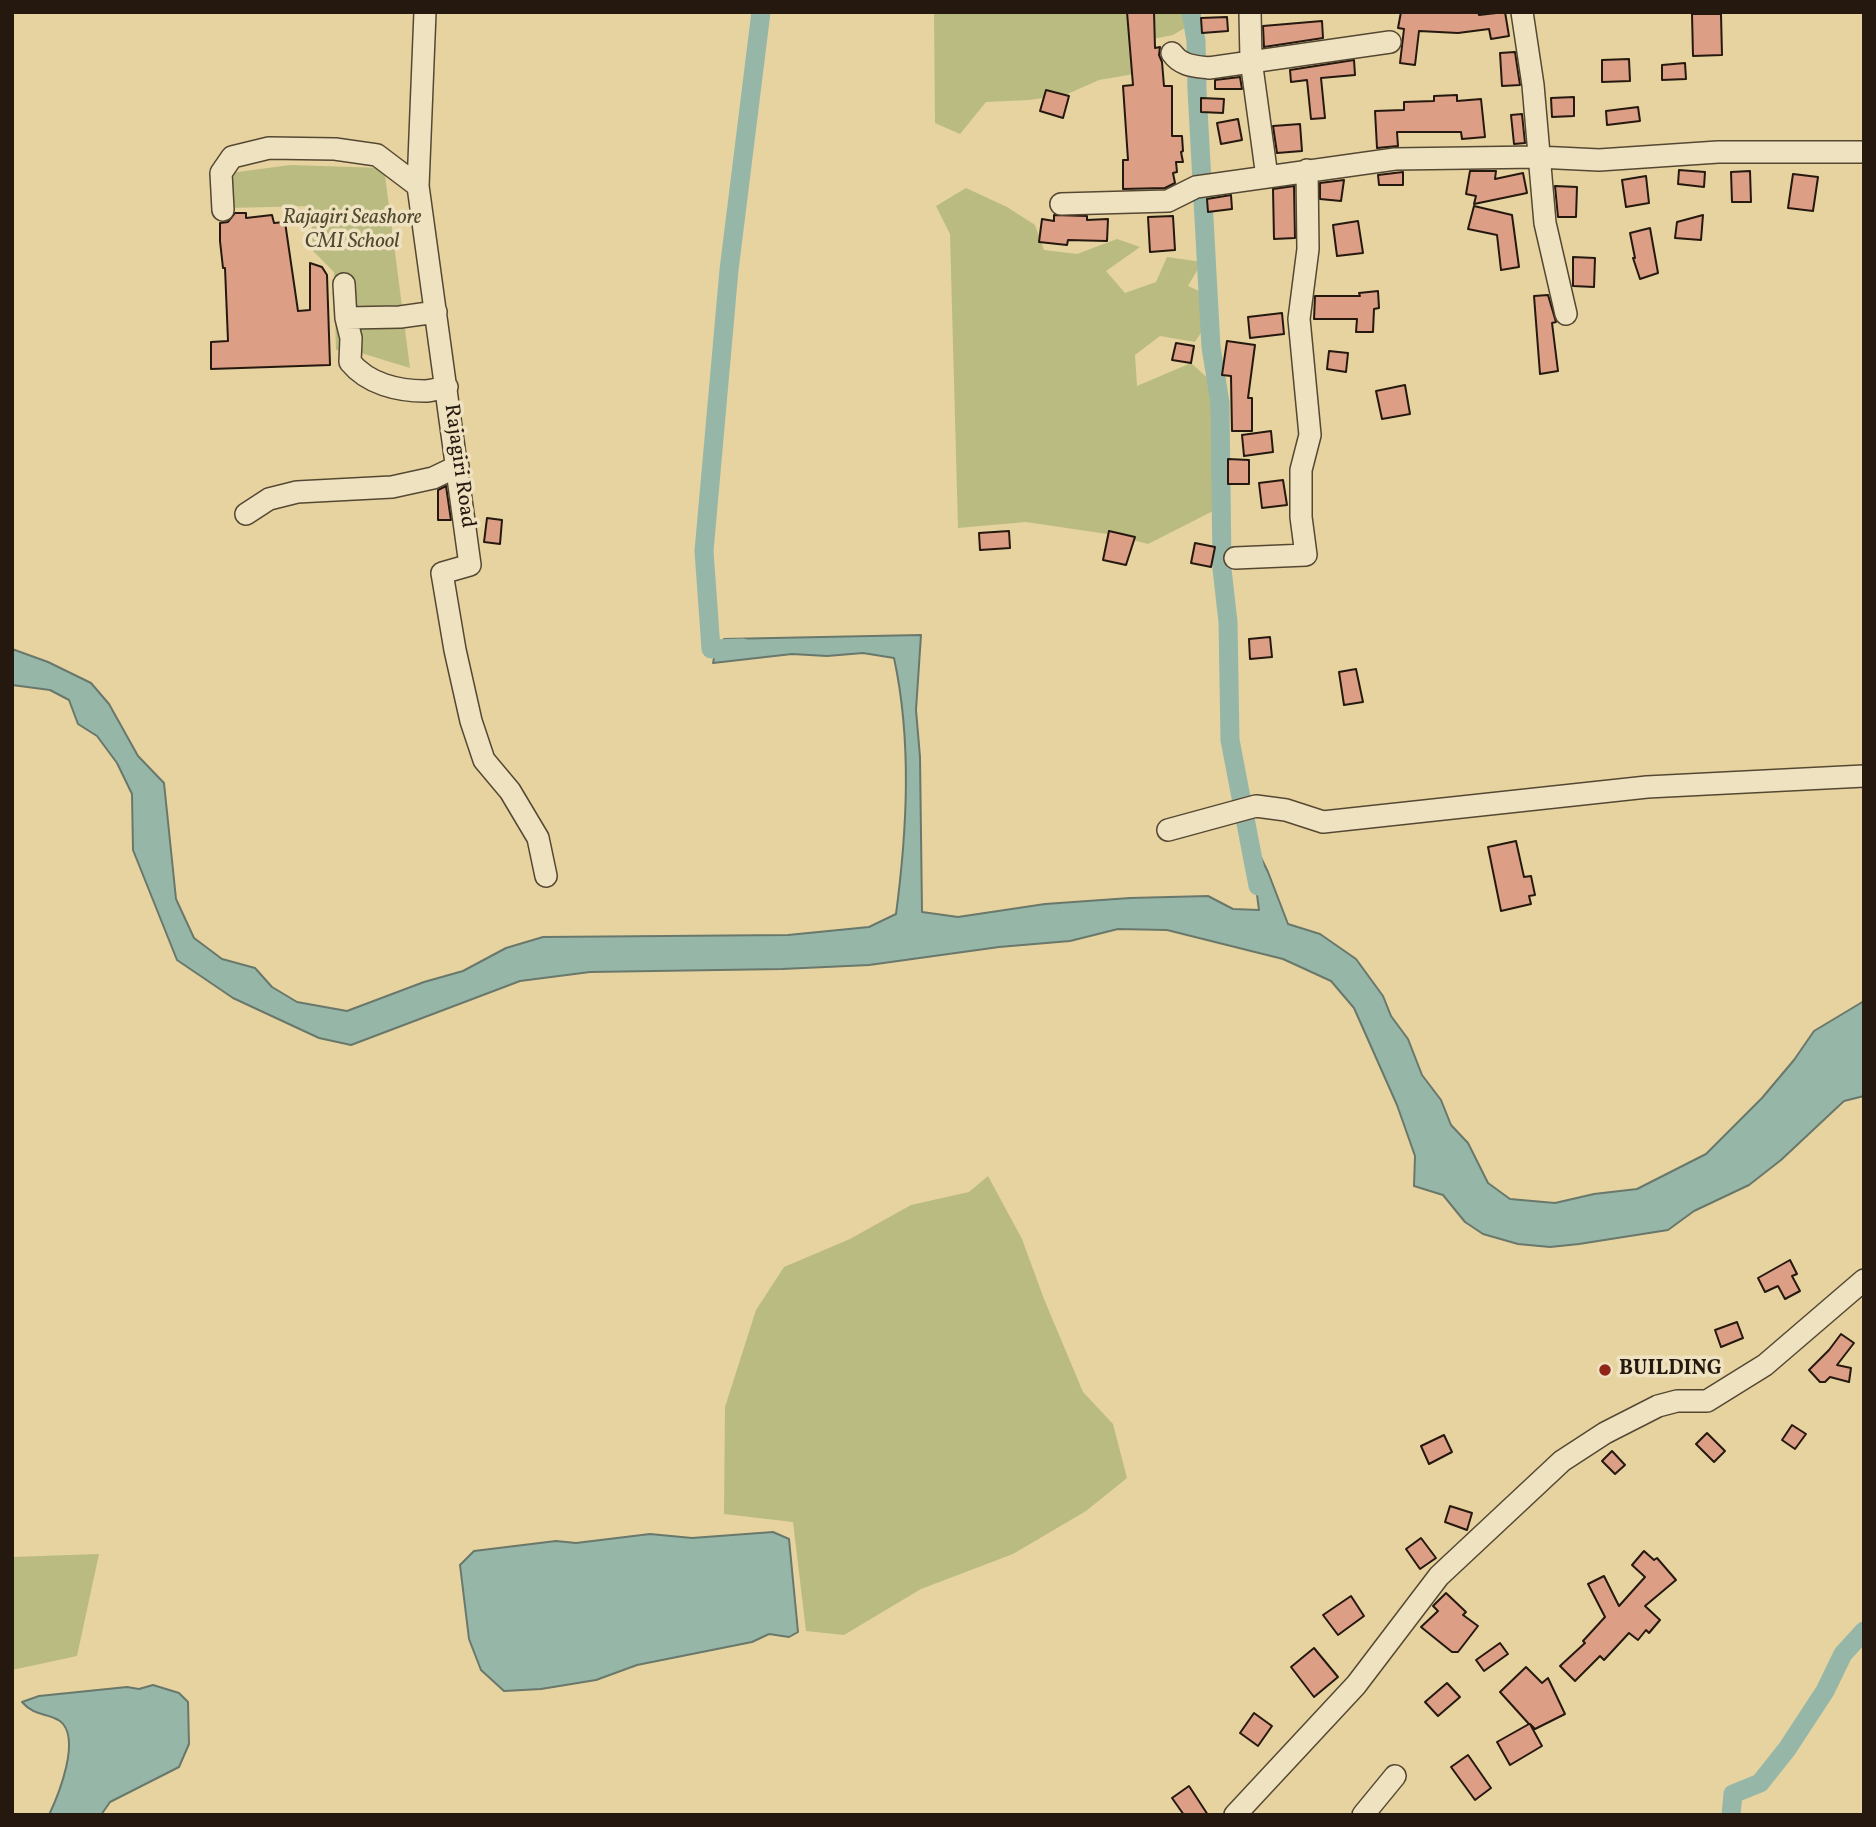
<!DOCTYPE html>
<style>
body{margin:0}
#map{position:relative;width:1876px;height:1827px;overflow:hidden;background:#e6d3a0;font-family:Vollkorn,serif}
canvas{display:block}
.frame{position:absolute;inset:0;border:14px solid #25190f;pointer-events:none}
</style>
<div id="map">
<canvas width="1876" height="1827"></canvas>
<div class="frame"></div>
</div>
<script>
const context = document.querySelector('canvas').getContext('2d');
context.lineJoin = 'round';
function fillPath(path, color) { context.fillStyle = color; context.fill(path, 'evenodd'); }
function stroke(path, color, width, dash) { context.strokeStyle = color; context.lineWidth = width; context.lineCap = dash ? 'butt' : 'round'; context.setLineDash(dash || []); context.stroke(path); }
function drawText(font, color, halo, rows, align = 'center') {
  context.font = font + ' Vollkorn,serif'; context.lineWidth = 7; context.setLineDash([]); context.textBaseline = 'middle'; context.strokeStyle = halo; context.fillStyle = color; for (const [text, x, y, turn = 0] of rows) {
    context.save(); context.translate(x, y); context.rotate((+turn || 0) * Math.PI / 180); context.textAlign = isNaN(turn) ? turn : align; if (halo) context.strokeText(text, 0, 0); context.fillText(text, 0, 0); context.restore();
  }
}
fillPath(new Path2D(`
 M934 12H1185L1188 26 1173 35 1137 42 1146 72 1099 80 1065 95 1029 100 986 102 960 134 935 123Z
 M290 165 384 168 410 368 348 349 336 350 334 272 313 251 311 206 228 208 223 174Z
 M966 188 1007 207 1035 225 1044 250 1077 254 1117 239 1140 247 1106 271 1125 293 1156 282 1167 257 1202 262 1188 286 1206 294 1209 320 1195 342 1160 336 1135 355 1137 386 1191 363 1211 381 1217 491 1215 510 1148 544 1114 535 1026 522 958 528 950 234 936 206Z
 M988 1176 1022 1239 1044 1299 1083 1392 1113 1424 1127 1478 1086 1511 1013 1554 921 1589 844 1635 806 1631 793 1522 724 1514 725 1407 756 1310 784 1267 850 1239 911 1205 969 1192Z
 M99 1554 77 1656 12 1670V1557Z`), '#b9bb81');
const water = new Path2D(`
 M921 635 916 710 920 757 922 912 958 917 1045 904 1130 898 1208 896 1233 909 1259 910 1249 833 1268 872 1288 924 1320 934 1356 959 1383 996 1391 1016 1408 1039 1422 1075 1441 1100 1451 1125 1468 1143 1488 1183 1510 1199 1555 1203 1594 1194 1637 1189 1706 1154 1762 1098 1794 1060 1814 1031 1864 1001V1096L1844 1101 1781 1160 1749 1185 1694 1211 1668 1230 1579 1244 1550 1247 1518 1244 1483 1234 1465 1222 1443 1195 1414 1186 1415 1156 1397 1105 1354 1008 1331 981 1283 959 1167 930 1118 929 1070 941 999 947 869 965 782 969 590 972 520 981 351 1045 319 1038 233 998 177 960 133 850 132 794 117 763 97 736 78 724 69 700 50 690 12 685V649L48 662 91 683 109 704 138 756 164 783 176 899 194 938 222 959 255 968 272 987 297 1002 347 1011 424 982 463 971 506 948 543 937 788 935 869 927 896 914C907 831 912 741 894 658L863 653 827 656 792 654 713 663 716 649 724 639Z
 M773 1532 789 1539 798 1632 789 1637 769 1634 752 1642 637 1665 596 1680 541 1689 504 1691 481 1670 469 1639 460 1565 474 1551 556 1541 576 1543 650 1534 692 1538Z
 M153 1685 179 1693 188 1702 189 1744 179 1767 110 1802 101 1815H49C58 1796 82 1738 60 1721 46 1712 35 1717 22 1702L39 1696 127 1687 139 1689Z`);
fillPath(water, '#96b7a8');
stroke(water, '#69786b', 2);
stroke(new Path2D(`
 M1191 12 1196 41 1197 90 1211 347 1220 403 1222 569 1228 622 1230 740 1258 886
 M743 648 711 649 704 551 729 270 761 12
 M1731 1815 1733 1794 1760 1783 1787 1749 1825 1691 1843 1654 1864 1631`), '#96b7a8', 19);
const building = new Path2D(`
 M1127 12H1154L1155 48 1160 47 1159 55 1162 62 1164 86H1172V136H1182L1183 151 1181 152 1183 162H1176L1177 172 1173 173 1175 183 1165 188 1123 189V160H1128L1123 86 1133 85Z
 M1401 12H1478L1479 15 1505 12 1509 36 1491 39 1489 29 1458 33 1419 31 1415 65 1400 63 1404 29 1398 28Z
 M1692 14H1721L1722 55 1693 56Z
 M1227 17 1228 31 1202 33 1201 18Z
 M1322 21 1323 38 1264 47 1263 26Z
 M1515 52 1520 85 1502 86 1500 53Z
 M1629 59 1630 81 1602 82V60Z
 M1354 60 1355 75 1321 78 1325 118 1311 119 1307 80 1291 82 1290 70Z
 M1685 63 1686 79 1662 80V65Z
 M1240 77 1242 89H1215V80Z
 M1046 90 1069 96 1063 118 1040 111Z
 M1457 95V101L1481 99 1485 137 1462 139 1461 132H1397L1398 146 1377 148 1375 111 1404 110V102L1434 101V96Z
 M1574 97V116L1552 117 1551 98Z
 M1201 98 1224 99 1223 113 1201 112Z
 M1638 107 1640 121 1607 125 1606 111Z
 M1522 114 1525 143 1514 144 1511 115Z
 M1238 119 1242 140 1221 144 1217 123Z
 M1300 124 1302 151 1277 153 1273 126Z
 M1679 170 1705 172 1704 187 1678 184Z
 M1470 171H1496L1495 179 1523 173 1527 193 1474 204 1476 196 1466 194Z
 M1750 171 1751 202H1732L1731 172Z
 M1403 172V185H1379L1378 175Z
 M1793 174 1818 177 1813 211 1788 208Z
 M1646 176 1649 203 1626 207 1622 180Z
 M1344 180 1341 201 1320 199V183Z
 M1294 186 1295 238 1274 239 1273 189Z
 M1555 186 1577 187 1576 217H1558Z
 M1231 195 1232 209 1208 212 1207 199Z
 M1474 206 1512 215 1519 267 1501 270 1497 235 1468 229Z
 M235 213H246V218L272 215 274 223 285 222 298 311 310 310V263L322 267 327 275 330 365 211 369V342L228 341 225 268H223L220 241V223L228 222Z
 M1054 215 1087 216V220L1108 219 1107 241 1068 240 1067 245 1039 242 1042 219 1054 221Z
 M1703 215 1701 240 1675 238 1677 222Z
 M1173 216 1175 250 1150 252 1148 217Z
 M1358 221 1363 253 1337 256 1333 225Z
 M1650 228 1658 273 1640 279 1633 258H1635L1630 233Z
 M1573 257 1595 258 1594 287 1573 286Z
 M1378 291 1379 308 1374 309 1373 332H1356L1357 319H1314L1315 296H1360L1359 293Z
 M1548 295 1556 322 1552 323 1558 371 1540 374 1534 296Z
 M1282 313 1284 334 1250 338 1248 317Z
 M1227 341 1255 345 1248 398H1252V431H1232L1231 376 1222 375Z
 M1176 343 1194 346 1191 363 1172 360Z
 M1329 351 1348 353 1346 372 1327 369Z
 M1405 385 1410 414 1382 419 1376 391Z
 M1271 431 1273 452 1244 456 1242 435Z
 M1228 459 1249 460V484H1228Z
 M1283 480 1287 505 1262 508 1259 483Z
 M446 486 451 520H438V490Z
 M487 518 502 520 500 544 484 542Z
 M1009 531 1010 548 980 550 979 533Z
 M1109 531 1135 537 1126 565 1103 560Z
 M1195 543 1215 547 1211 567 1191 563Z
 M1270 637 1272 657 1250 659 1249 639Z
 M1356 669 1363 702 1344 705 1339 672Z
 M1516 841 1524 877 1531 876 1535 895 1529 896 1531 904 1501 911 1488 847Z
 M1790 1260 1797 1274 1792 1276 1800 1291 1785 1299 1778 1286 1765 1292 1758 1278Z
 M1737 1322 1743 1338 1721 1347 1715 1330Z
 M1841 1334 1854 1343 1837 1365 1851 1368 1849 1382 1830 1377 1825 1382H1820L1809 1370 1829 1350Z
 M1792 1425 1806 1434 1795 1449 1782 1440Z
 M1707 1433 1725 1451 1714 1462 1696 1444Z
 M1444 1435 1452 1452 1429 1464 1421 1446Z
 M1612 1451 1625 1465 1615 1474 1602 1461Z
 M1450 1506 1472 1513 1467 1530 1445 1522Z
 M1421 1538 1436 1558 1420 1569 1406 1549Z
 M1644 1551 1654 1560 1657 1558 1676 1580 1645 1606 1660 1620 1649 1633 1646 1630 1638 1640 1629 1633 1604 1660 1600 1656 1575 1681 1560 1666 1585 1643 1583 1641 1605 1617 1588 1584 1604 1576 1619 1606 1645 1577 1632 1565Z
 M1446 1593 1466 1612 1463 1615 1478 1626 1458 1652H1452L1421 1627 1438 1611 1433 1606Z
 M1351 1596 1364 1616 1338 1635 1323 1615Z
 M1500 1643 1508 1654 1484 1671 1476 1660Z
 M1314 1648 1338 1677 1314 1697 1291 1667Z
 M1526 1667 1542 1683 1548 1678 1565 1714 1535 1729 1530 1724 1542 1746 1510 1765 1497 1742 1529 1724 1500 1692Z
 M1447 1683 1460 1697 1438 1716 1425 1702Z
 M1254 1713 1272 1726 1258 1746 1240 1733Z
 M1468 1755 1491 1788 1475 1800 1451 1767Z
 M1189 1786 1208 1815H1184L1172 1798Z`);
fillPath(building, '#dc9e85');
stroke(building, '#25190f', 2);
const street = new Path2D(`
 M425 12 418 186 470 565 442 573 455 650 471 721 484 760 510 791 538 838 546 876
 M1250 12 1251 60 1267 177 1395 159 1538 157 1599 160 1718 152H1864
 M1522 12 1533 85 1545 223 1566 314
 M1172 53C1181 66 1194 66 1209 68L1390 42
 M1061 204 1168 201 1196 187 1267 177
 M223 210 221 173 232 157 269 148 335 149 377 155 418 186
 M344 284 346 318 400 317 436 312
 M346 318 351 338 350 362C368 384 398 391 425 391 432 391 439 388 447 387
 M246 514 269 499 297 492 392 487 433 478 458 466
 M1235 558 1306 555 1301 517V470L1310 435 1299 319 1308 249 1307 170
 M1168 830 1256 806 1286 810 1323 822 1647 787 1864 776
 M1235 1815 1356 1685 1439 1576 1562 1461 1605 1433 1658 1406 1677 1401H1707L1765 1365 1864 1280
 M1363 1815 1395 1776`);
stroke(street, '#554833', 24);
stroke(street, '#efe2c1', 21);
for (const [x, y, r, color] of [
 [1605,1370,7,"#8f2418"]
]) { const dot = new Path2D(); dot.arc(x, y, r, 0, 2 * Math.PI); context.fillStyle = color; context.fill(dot); stroke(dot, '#efe2c1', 2.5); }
drawText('italic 21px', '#514a31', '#efe2c1', [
 ["Rajagiri Seashore",352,219],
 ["CMI School",352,243]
]);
drawText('21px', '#25190f', '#efe2c1', [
 ["Rajagiri Road",458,466,82]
]);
drawText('bold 21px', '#25190f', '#efe2c1', [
 ["BUILDING",1619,1370]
], 'left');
</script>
